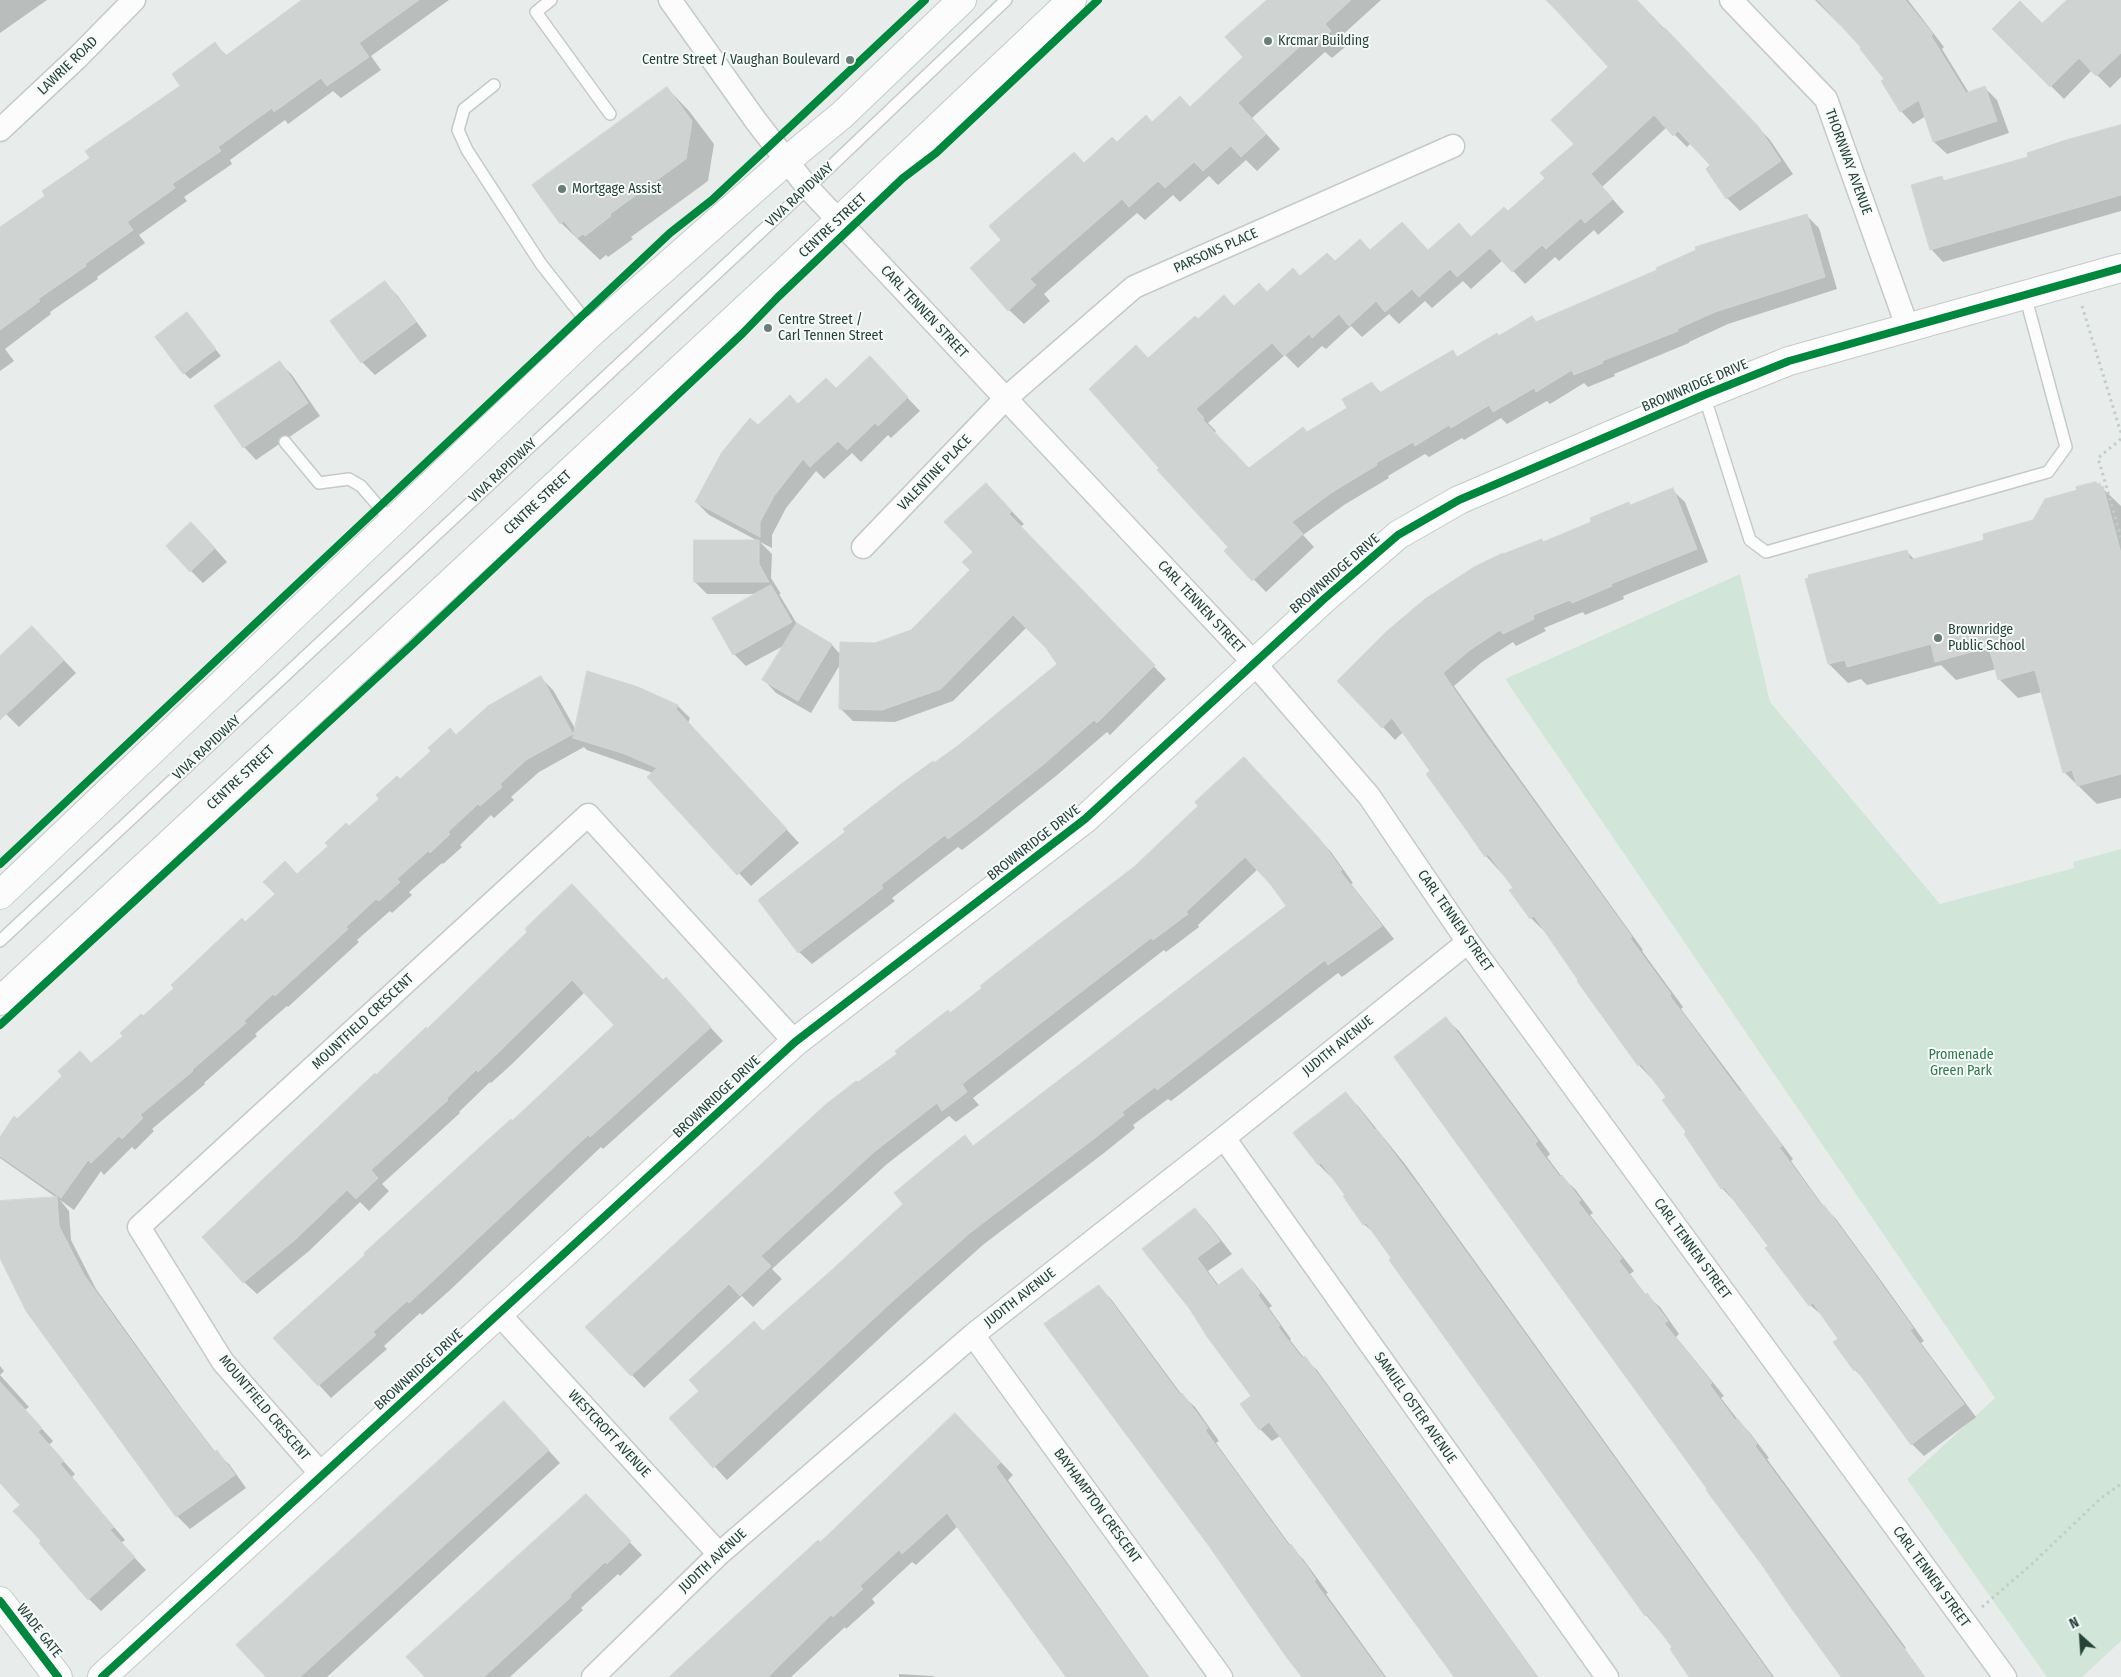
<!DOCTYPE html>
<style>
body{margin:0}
#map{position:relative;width:2121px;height:1677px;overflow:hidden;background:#e8edeb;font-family:"Fira Sans Condensed",sans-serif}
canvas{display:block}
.north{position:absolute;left:2056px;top:1612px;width:50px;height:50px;-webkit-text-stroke:4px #f7fbf9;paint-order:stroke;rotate:334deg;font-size:14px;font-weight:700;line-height:20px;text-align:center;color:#24423a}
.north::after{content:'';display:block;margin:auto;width:18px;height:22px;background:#24423a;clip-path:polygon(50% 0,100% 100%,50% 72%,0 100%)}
</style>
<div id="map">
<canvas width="2121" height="1677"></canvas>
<div class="north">N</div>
</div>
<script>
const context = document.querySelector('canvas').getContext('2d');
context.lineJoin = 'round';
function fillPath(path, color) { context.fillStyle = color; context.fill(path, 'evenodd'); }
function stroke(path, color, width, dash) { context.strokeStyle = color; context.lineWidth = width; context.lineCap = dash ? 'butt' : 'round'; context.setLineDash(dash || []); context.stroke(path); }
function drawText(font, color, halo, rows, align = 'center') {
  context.font = font + ' "Fira Sans Condensed",sans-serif'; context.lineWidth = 4; context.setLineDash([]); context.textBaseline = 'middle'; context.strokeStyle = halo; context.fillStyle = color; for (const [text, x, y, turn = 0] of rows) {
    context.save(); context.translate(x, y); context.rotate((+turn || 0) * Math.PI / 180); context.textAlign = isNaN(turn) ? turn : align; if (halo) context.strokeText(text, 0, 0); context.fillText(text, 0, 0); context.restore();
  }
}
fillPath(new Path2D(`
 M1740 574 1770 702 1940 904 2074 868 2073 862 2121 849V1641L2082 1677H2047L1907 1479 1995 1398 1505 679Z`), '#d1e6d8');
fillPath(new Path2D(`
 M0 0H47L0 33Z
 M304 0H449L371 56 381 70 341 98 333 91 288 124 285 120 230 160 232 164 184 197 187 201 139 235 145 243 97 277 98 279 50 312 51 314 5 349 14 361 0 371V229L47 196 92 158 182 87 215 44 227 56Z
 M1267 0H1381L1338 39 1345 47 1332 58 1325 52 1252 118 1280 149 1257 171 1246 160 1218 185 1209 176 1180 202 1173 195 1145 220 1137 213 1044 294 1050 301 1024 324 1009 310 1084 164 1152 124 1190 108 1245 57 1227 37Z
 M1546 0H1637L1770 140 1793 174 1740 211 1727 198 1708 169 1712 166 1691 143 1687 147 1667 127 1602 187 1624 212 1598 235 1594 230 1559 261 1555 257 1525 284 1503 260 1471 289 1463 281 1432 308 1425 301 1399 324 1389 314 1362 337 1351 326 1326 349 1322 346 1298 368 1285 355 1208 423 1216 431 1214 433 1249 469 1349 409 1372 383 1381 393 1452 351 1458 357 1532 318 1537 323 1622 288 1698 251 1697 248 1769 225 1770 226 1806 215 1819 228 1837 289 1728 324 1689 342V343L1614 374 1615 376 1588 387 1584 383 1550 404 1547 401 1507 424 1501 418 1464 440 1462 438 1429 457 1425 454 1388 476 1389 478 1344 505 1303 535 1314 547 1266 592 1226 551 1230 547 1161 468 1148 360 1198 320 1234 308 1335 263 1371 251 1428 252 1472 238 1508 212 1547 178 1576 144 1609 67 1552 4 1551 5Z
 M1815 0H1908L1944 47 1942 49 1969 93 1985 88 1997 100 2009 133 1947 154 1934 142 1926 116 1913 124 1901 111 1886 80 1863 48 1841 24 1840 25Z
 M2068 0H2121V77L2110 88 2092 70 2064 99 1994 29 2042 25Z
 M667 88 689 111 714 144 708 181 631 237 633 239 608 257 606 255 600 260 561 223Z
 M2121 126V211L1943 262 1931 249 1941 177 1946 182 2030 157Z
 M384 282 397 295 427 336 375 375 362 362 332 321Z
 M187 314 221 356 190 379 184 373Z
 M280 363 292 375 320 416 256 460 244 447Z
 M882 371 920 411 891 438 888 435 861 462 852 453 824 479 816 471 786 508 772 535V548L760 542 772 554 771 578 781 594H779L797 624 832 645 841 655 912 631 971 570 975 552 998 497 1024 524 1020 527 1166 679 1110 735 1107 732 1056 776 988 830 962 850 958 847 892 898 895 901 812 964 799 952 934 765 1059 664 1047 648 1027 627 953 701 895 722 853 721 840 708 841 663 811 713 776 693 764 680 785 645 746 666 734 654 756 594H707L695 582V542H760L709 515 696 502 758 426 799 406Z
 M2099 485 2121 506V798L2097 804 2064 772 2042 692 2018 698 1999 679 1996 669 1956 680 1941 665 1867 685 1861 679 1848 683 1829 664 1806 580 1907 552 1915 560 1986 541 2034 521Z
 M1672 490 1685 502 1708 562 1623 596 1624 599 1585 615 1583 612 1544 628 1546 631 1516 646 1513 642 1482 662 1454 686 1494 743 1643 950 1642 951 1683 1007 1681 1009 1793 1159 1791 1161 1824 1207 1836 1219 1882 1282 1924 1341 1921 1343 1976 1417 1924 1456 1912 1444 1867 1382 1855 1370 1840 1339 1824 1317 1810 1305 1769 1247 1734 1201 1722 1188 1667 1097 1652 1077 1651 1078 1639 1065 1545 930 1544 931 1531 918 1511 891 1515 888 1486 856 1428 774 1432 771 1403 732 1395 740 1383 727 1541 540 1545 543 1593 523 1628 503 1631 506Z
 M204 536 227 562 203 583 191 571Z
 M45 640 76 673 19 727 0 708V658Z
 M541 678 553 690 576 730 638 689 678 706 690 718 688 723 799 843 751 886 649 777 653 773 587 750 584 747 539 772 511 797 514 800 494 818 491 815 460 845 462 847 443 864 442 863 409 892 412 895 392 913 390 911 357 940 359 942 288 1007 287 1006 255 1034 257 1036 204 1083 205 1084 152 1129 154 1131 135 1150 132 1147 104 1175 101 1171 74 1210 60 1200 69 1211 71 1240 96 1289 180 1406 216 1453 229 1464 246 1488 190 1529 177 1516 119 1438 0 1256V1202L57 1198 0 1158V1139L17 1120 92 1065 124 1036 400 781 456 736Z
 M1256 771 1331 852 1353 883 1351 884 1394 939 1342 977 1338 973 1171 1101 1168 1099 1133 1125 1135 1128 1104 1153 984 1244 909 1311 727 1480 670 1418 905 1204 965 1137 974 1147 1287 906 1272 884 1258 869 1198 925 1199 927 1166 952 1164 950 973 1098 979 1105 956 1122 949 1116 887 1164 772 1269 782 1279 753 1307 742 1296 644 1388 632 1375 858 1084 950 1014Z
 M529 932 663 981 678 992 723 1041 632 1123 603 1149 601 1147 449 1291 422 1315 420 1313 384 1346 387 1349 331 1398 319 1385 512 1123 615 1025 585 992 512 1064 491 1083 490 1082 459 1112 460 1113 382 1184 389 1191 369 1211 360 1202 309 1251 257 1294 244 1282 376 1076 427 1031Z
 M1446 1019 1459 1031 1550 1154 1547 1157 1562 1177 1575 1189 1593 1213 1590 1215 1634 1271 1630 1274 1646 1295 1660 1307 1679 1334 1676 1337 1724 1396 1721 1398 1738 1420 1750 1433 1769 1458 1767 1459 1906 1648 1905 1649 1925 1677H1843Z
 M1346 1094 1358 1106 1405 1164 1774 1677H1691L1674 1648 1646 1615 1390 1260 1393 1258 1377 1236 1364 1224 1332 1176 1331 1177 1319 1165 1295 1134Z
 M1195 1209 1207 1222 1232 1254 1208 1271 1219 1286 1242 1270 1254 1283 1272 1306 1269 1308 1291 1339 1290 1340 1304 1358 1317 1370 1538 1677H1455L1280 1436 1272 1441 1260 1429 1253 1396 1190 1307Z
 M1099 1287 1111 1299 1182 1395 1195 1407 1219 1441 1216 1443 1293 1549 1303 1559 1328 1593 1326 1594 1386 1677H1302Z
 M0 1366 4 1371 0 1375 29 1407 25 1410 53 1441 49 1445 75 1474 72 1477 125 1540 121 1543 146 1570 101 1611 89 1599 42 1541 22 1505 0 1481Z
 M517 1416 560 1463 327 1677H267Z
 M968 1427 1013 1475 1008 1480 1149 1677H1067L958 1526 916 1565 912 1562 872 1599 875 1603 846 1629 845 1627 791 1677H671L820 1544Z
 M598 1509 642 1555 620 1576 618 1574 581 1608 583 1610 510 1677H426Z
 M899 1674 932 1676 935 1677H899Z`), '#0003');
const building = new Path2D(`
 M302 0H419L359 43 369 57 327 86 321 78 274 112 272 108 218 147 221 151 172 184 175 188 127 222 133 230 85 264 86 266 38 299 40 301 0 330V227L45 196 42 191 90 158 85 151 180 86 172 74 215 42 225 56Z
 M1267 0H1351L1325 24 1331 31 1317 45 1310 37 1238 103 1266 134 1241 157 1231 146 1203 171 1194 162 1165 188 1158 181 1129 207 1122 199 1030 279 1036 285 1008 311 970 268 1001 240 989 226 1074 152 1084 163 1112 137 1117 142 1146 115 1152 122 1180 96 1190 107 1243 57 1225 37Z
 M1547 0H1637L1664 30 1665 28 1758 126 1781 161 1726 199 1706 169 1710 165 1678 131 1673 136 1654 115 1591 174 1613 199 1585 223 1581 218 1546 249 1542 245 1512 272 1490 248 1457 277 1450 269 1419 297 1412 289 1385 312 1376 301 1349 326 1339 314 1312 338 1309 334 1284 356 1272 343 1244 367 1196 409 1204 418 1203 420 1249 468 1303 427 1307 432 1347 408 1342 399 1372 382 1379 393 1453 350 1457 357 1497 333 1499 336 1532 316 1536 322 1657 270 1656 268 1696 250 1695 247 1730 236 1807 214 1825 277 1715 312 1677 329 1678 331 1602 361 1603 363 1574 375 1572 370 1536 392 1534 388 1493 412 1489 405 1451 428 1449 425 1415 446 1413 442 1376 463 1377 465 1331 493 1292 522 1303 534 1252 581 1224 551 1228 547 1157 470 1159 468 1089 389 1136 345 1148 358 1195 316 1198 319 1224 295 1234 306 1259 283 1267 292 1293 268 1300 276 1327 253 1335 261 1360 239 1370 250 1402 222 1428 250 1459 223 1471 237 1504 207 1508 211 1545 178 1540 173 1574 144 1551 120 1608 67Z
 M1818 0H1905L1933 34 1931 36 1966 93 1985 86 1997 121 1933 142 1919 100 1900 112 1881 81 1884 79 1860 49 1861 48Z
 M2067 0H2121V53L2096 76 2079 58 2050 87 1992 29 2020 1 2042 23Z
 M667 87 692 121 686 159 610 214 611 216 585 236 583 234 577 238 564 221 560 224 532 185Z
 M2121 125V195L1930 250 1911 185 1942 176 1943 181 2028 157 2027 153 2066 140Z
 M385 281 416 322 361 363 330 321Z
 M187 312 216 349 183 374 155 337Z
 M870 356 908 397 878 426 875 423 847 450 838 441 810 467 803 459 774 496 760 522V537L695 502 722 452 750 418 758 425 790 395 798 404 826 378 836 388Z
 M280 361 308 403 243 448 214 406Z
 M2096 482 2097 484 2100 483 2101 487 2103 486 2121 553V774L2077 786 2072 770 2063 773 2035 670 1998 680 1989 647 1935 662 1931 644 1847 667 1845 660 1828 664 1805 579 1809 578 1808 575 1907 550 1910 560 1984 540 1983 534 2033 520 2045 499 2077 490 2076 487Z
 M986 483 1012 511 1009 514 1155 665 1097 723 1094 720 1044 764 976 818 948 839 945 835 881 885 883 888 798 953 758 900 845 832 843 829 901 784 933 761 934 763 960 744 1057 664 1046 648 1013 615 941 689 882 710 839 709 840 642 875 643 911 630 970 570 962 562 973 552 944 522Z
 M1673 488 1697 549 1611 584 1612 586 1572 603 1570 600 1533 615 1534 619 1503 634 1500 630 1470 650 1443 673 1481 729 1632 937 1630 938 1671 994 1670 996 1740 1092 1742 1091 1782 1146 1779 1147 1822 1206 1824 1205 1870 1268 1913 1328 1910 1330 1964 1404 1911 1445 1856 1369 1854 1371 1833 1342 1838 1339 1813 1303 1809 1306 1765 1248 1768 1246 1724 1187 1721 1189 1684 1134 1686 1132 1662 1100 1666 1097 1641 1064 1638 1066 1577 981 1578 980 1534 916 1530 919 1509 890 1513 888 1488 854 1485 857 1467 831 1426 774 1430 771 1392 718 1382 728 1337 681 1387 631 1425 599 1474 567 1503 553V554L1542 539 1543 542 1591 522 1590 518 1629 502 1630 505Z
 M191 522 215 548 190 572 166 546Z
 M694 540H759V564L769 582H694Z
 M771 585 792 622 733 655 712 618Z
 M797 623 832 644 798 701 762 680Z
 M32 626 64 660 0 720V656Z
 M587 671 638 687 678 705 676 709 787 829 737 875 647 777 657 768 625 754 573 738Z
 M541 676 573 734 526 760 500 784 502 787 480 806 478 804 448 832 450 834 430 853 428 851 397 879 400 882 379 901 376 899 346 927 348 929 275 996 273 994 244 1021 246 1023 192 1070 193 1071 140 1115 143 1118 122 1139 119 1136 91 1163 88 1160 61 1198 0 1156V1137L14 1116 17 1119 62 1076 58 1071 80 1051 91 1063 123 1036 120 1033 141 1014 143 1016 174 988 171 985 242 918 245 922 275 894 263 882 285 861 297 874 328 846 325 843 346 823 349 826 379 799 376 795 397 776 400 779 431 751 428 748 450 728 456 735 488 706Z
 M1244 757 1319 838 1342 870 1340 871 1382 926 1328 965 1325 960 1157 1090 1155 1087 1122 1112 1124 1115 1091 1141 971 1232 896 1298 713 1468 669 1418 699 1391 689 1380 754 1321 763 1331 834 1268 903 1204 894 1193 936 1158 965 1135 973 1146 1286 906 1271 885 1245 857 1186 912 1188 914 1153 940 1151 938 962 1084 967 1092 942 1111 937 1103 874 1152 761 1256 771 1266 740 1296 729 1284 631 1376 585 1327 825 1105 856 1081 858 1082 897 1054 895 1051 948 1010 950 1013 982 988 980 986 1009 963 1135 866 1198 806 1195 802Z
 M572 884 663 980 666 977 711 1027 619 1111 590 1137 588 1135 436 1278 409 1303 407 1301 373 1332 376 1335 318 1386 273 1338 365 1255 364 1253 480 1147 511 1119 512 1121 614 1025 572 980 499 1052 478 1072 476 1070 447 1098 448 1100 371 1170 378 1178 356 1199 347 1190 296 1239 243 1283 202 1237 375 1073 376 1075 426 1027 427 1029 527 932 525 929Z
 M1446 1017 1538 1141 1535 1144 1560 1177 1562 1175 1581 1200 1578 1202 1622 1258 1619 1261 1645 1295 1647 1293 1668 1321 1664 1323 1712 1383 1710 1385 1735 1420 1738 1419 1757 1444 1755 1446 1925 1677H1841L1789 1605 1762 1565 1706 1490 1707 1489 1394 1057Z
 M1346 1092 1375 1130 1376 1129 1420 1188 1772 1677H1689L1670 1649 1672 1647 1647 1614 1645 1616 1389 1260 1391 1258 1366 1223 1363 1225 1343 1196 1345 1195 1321 1163 1318 1165 1293 1133Z
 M57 1197 59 1226 84 1275 168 1392 214 1452 217 1450 235 1475 176 1517 26 1311 0 1258V1201Z
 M1195 1208 1220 1241 1197 1258 1217 1286 1242 1268 1260 1293 1258 1295 1280 1326 1278 1327 1302 1358 1305 1356 1537 1677H1454L1269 1422 1259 1430 1240 1404 1251 1396 1208 1338 1189 1308 1142 1249Z
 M1099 1285 1180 1395 1182 1393 1208 1428 1205 1430 1289 1546 1291 1544 1316 1580 1314 1581 1384 1677H1302L1287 1658 1209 1546 1044 1324Z
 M0 1382 42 1428 38 1432 64 1461 60 1464 114 1527 110 1530 135 1557 88 1600 39 1543 41 1541 13 1511 20 1505 0 1483Z
 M504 1401 549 1450 300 1677H266L236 1645Z
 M955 1413 1001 1462 996 1467 1148 1677H1066L947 1513 902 1554 899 1550 860 1586 863 1589 833 1617 831 1615 768 1677H669L818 1540 820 1542Z
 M586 1494 631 1541 607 1564 605 1562 570 1595 571 1597 484 1677H425L406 1657Z`);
fillPath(building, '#cfd4d2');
stroke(building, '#d1d6d4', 1);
const lane = new Path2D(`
 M551 0 536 12 610 114
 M494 85 464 109 458 130 467 150 541 264 582 316 592 332
 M1704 395 1750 540 1766 552 2048 472 2066 447 2025 295
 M285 442 319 483 349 479 361 486 392 522
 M0 941 808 188 1006 0`);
const street = new Path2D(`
 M670 0 756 121 808 188 1255 664 1369 796 1468 942 2005 1677
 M1731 0 1826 99 1907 326
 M0 130 78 57 134 0
 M863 547 1005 399 1134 287 1453 146
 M1224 1138 1607 1677
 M499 1314 719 1554
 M973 1335 1221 1677
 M322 1475 223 1362 139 1227 588 815 795 1042
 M593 1677 719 1554 973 1335 1224 1138 1468 942`);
const secondary = new Path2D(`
 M0 895 592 332 786 161 842 115 962 0
 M0 1001 785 272 1072 0
 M0 1601 58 1677
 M102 1677 795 1042 1085 819 1324 599 1398 535 1459 500 1704 395 1789 361 2121 268`);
stroke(lane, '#c5cac8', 14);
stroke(street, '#c5cac8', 25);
stroke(secondary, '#c3cbc8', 30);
stroke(new Path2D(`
 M2082 306 2121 433
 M2121 439 2098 458 2121 537
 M1982 1607 2032 1564 2101 1498 2121 1484`), '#c3ccca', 3, [2.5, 4]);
stroke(lane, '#fcfcfc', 11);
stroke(street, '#fcfcfc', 22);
stroke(secondary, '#fcfcfc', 28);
stroke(new Path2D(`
 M0 864 670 233 712 200 925 0
 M0 1025 414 643 743 333 778 297 903 178 936 153 1098 0
 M0 1601 58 1677
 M102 1677 795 1042 1085 819 1324 599 1398 535 1459 500 1704 395 1789 361 2121 268`), '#00873e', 8);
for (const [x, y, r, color] of [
 [1268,41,5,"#697e78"],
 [850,60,5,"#697e78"],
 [562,189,5,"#697e78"],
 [768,328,5,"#697e78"],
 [1938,638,5,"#697e78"]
]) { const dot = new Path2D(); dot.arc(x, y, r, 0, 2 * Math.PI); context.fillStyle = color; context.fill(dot); stroke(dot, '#f7fbf9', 2); }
drawText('14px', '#24423a', '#f7fbf9', [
 ["Krcmar Building",1278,41],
 ["Centre Street / Vaughan Boulevard",840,60,"right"],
 ["Mortgage Assist",572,189],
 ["Centre Street /",778,320],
 ["Carl Tennen Street",778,336],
 ["Brownridge",1948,630],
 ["Public School",1948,646]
], 'left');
drawText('14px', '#24423a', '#f7fbf9', [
 ["LAWRIE ROAD",68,66,-44],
 ["THORNWAY AVENUE",1848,162,70],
 ["VIVA RAPIDWAY",800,195,-43],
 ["CENTRE STREET",833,226,-43],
 ["PARSONS PLACE",1216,251,-24],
 ["CARL TENNEN STREET",924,312,47],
 ["BROWNRIDGE DRIVE",1695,386,-23],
 ["VIVA RAPIDWAY",503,471,-43],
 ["VALENTINE PLACE",935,473,-46],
 ["CENTRE STREET",538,503,-43],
 ["BROWNRIDGE DRIVE",1335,574,-41],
 ["CARL TENNEN STREET",1201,607,47],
 ["VIVA RAPIDWAY",207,748,-43],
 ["CENTRE STREET",241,778,-43],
 ["BROWNRIDGE DRIVE",1034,843,-38],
 ["CARL TENNEN STREET",1455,921,55],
 ["MOUNTFIELD CRESCENT",363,1022,-43],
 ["JUDITH AVENUE",1338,1046,-39],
 ["BROWNRIDGE DRIVE",717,1097,-43],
 ["CARL TENNEN STREET",1692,1249,54],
 ["JUDITH AVENUE",1020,1298,-38],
 ["BROWNRIDGE DRIVE",419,1370,-42],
 ["MOUNTFIELD CRESCENT",264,1408,50],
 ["SAMUEL OSTER AVENUE",1415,1408,55],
 ["WESTCROFT AVENUE",609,1434,47],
 ["BAYHAMPTON CRESCENT",1097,1506,54],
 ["JUDITH AVENUE",713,1561,-43],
 ["CARL TENNEN STREET",1931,1577,54],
 ["WADE GATE",39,1631,52]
]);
drawText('14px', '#2d7a4b', '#f7fbf9', [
 ["Promenade",1961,1055],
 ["Green Park",1961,1071]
]);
</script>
